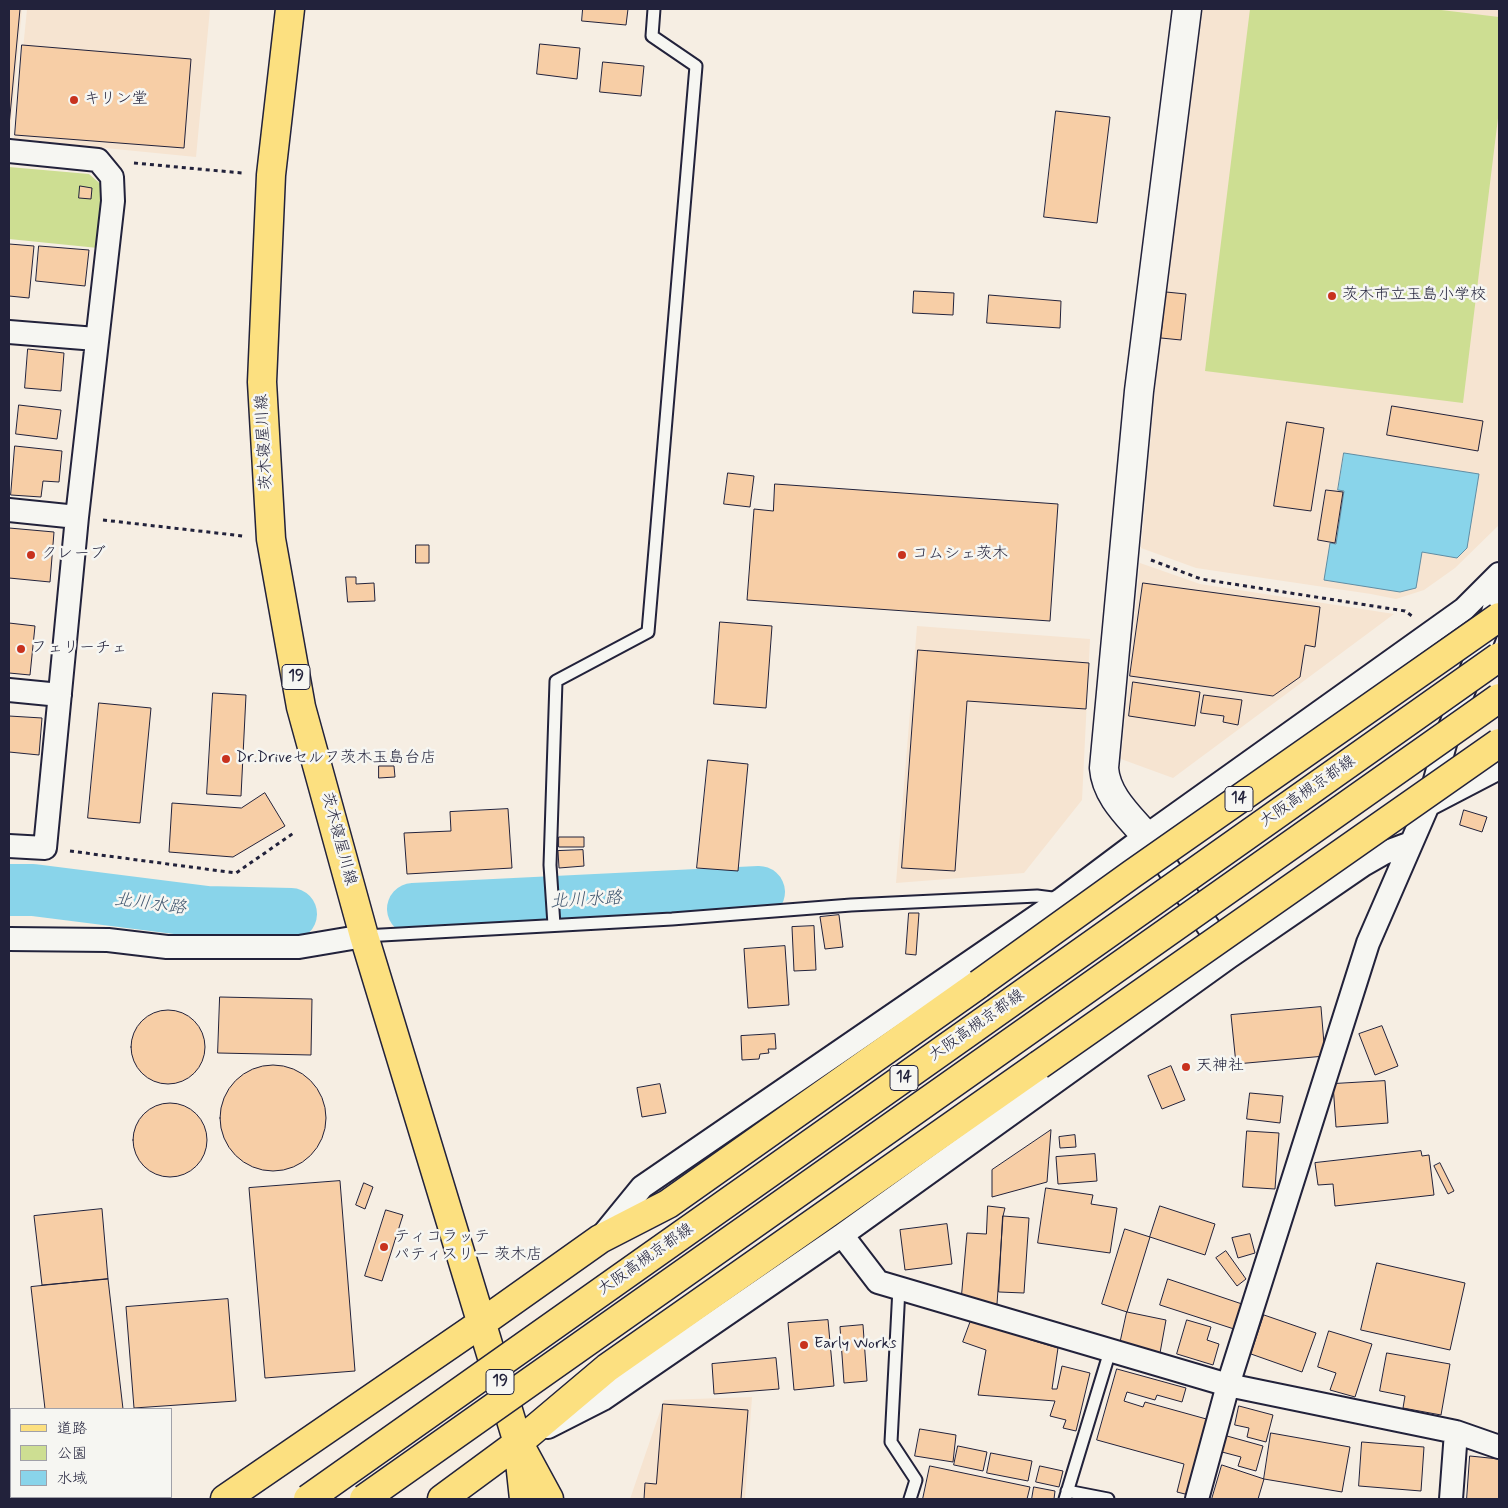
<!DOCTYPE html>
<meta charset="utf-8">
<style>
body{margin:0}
#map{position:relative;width:1508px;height:1508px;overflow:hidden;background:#f6eee3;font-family:Mynerve,"Klee One",sans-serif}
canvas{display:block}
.frame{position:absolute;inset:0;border:10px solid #22223b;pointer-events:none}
.legend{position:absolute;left:10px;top:1408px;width:162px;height:90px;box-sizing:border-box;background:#f6f6f2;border:1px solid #a1a1a9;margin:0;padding:6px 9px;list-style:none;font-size:15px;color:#22223b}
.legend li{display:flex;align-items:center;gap:10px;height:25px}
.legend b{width:25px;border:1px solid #a1a1a9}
</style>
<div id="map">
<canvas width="1508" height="1508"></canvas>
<div class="frame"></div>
<ul class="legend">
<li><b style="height:6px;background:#fce080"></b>道路</li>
<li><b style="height:14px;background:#cdde92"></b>公園</li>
<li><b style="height:14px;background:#89d4ea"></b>水域</li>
</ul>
</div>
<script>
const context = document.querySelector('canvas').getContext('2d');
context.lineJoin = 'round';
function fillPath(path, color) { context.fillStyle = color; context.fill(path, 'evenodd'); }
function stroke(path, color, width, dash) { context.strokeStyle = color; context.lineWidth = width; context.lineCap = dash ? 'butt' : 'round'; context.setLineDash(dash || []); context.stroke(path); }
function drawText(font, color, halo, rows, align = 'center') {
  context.font = font + ' Mynerve,"Klee One",sans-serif'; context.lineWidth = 5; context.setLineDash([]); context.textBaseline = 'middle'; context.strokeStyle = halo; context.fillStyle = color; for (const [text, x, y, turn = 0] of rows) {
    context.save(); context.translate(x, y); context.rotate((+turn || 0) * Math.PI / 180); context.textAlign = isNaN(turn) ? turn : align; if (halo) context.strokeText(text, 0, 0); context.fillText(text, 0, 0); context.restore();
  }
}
fillPath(new Path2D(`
 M9 9H22L10 137H9Z
 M27 9H210L196 157 14 139Z
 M1202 9H1499V522L1498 526 1455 568 1424 590 1396 599 1371 594 1196 568 1141 548 1158 355 1171 238Z
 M1140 563 1200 584 1394 614 1173 778 1121 759Z
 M917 626 1090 639 1082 800 1024 873 896 883Z
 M752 1397 745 1499H630L664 1400Z`), '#f6e4d1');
fillPath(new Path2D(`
 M1250 9H1433L1499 17V110L1463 403 1205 371Z
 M9 167 89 174 104 187 98 248 9 239Z`), '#cdde92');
const water = new Path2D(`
 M1344 453 1479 474 1467 548 1457 558 1422 552 1416 588 1400 592 1324 580 1330 543 1336 544 1344 491 1338 490Z`);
fillPath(water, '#89d4ea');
stroke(water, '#608da4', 1);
stroke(new Path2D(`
 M9 890H33L207 912 291 914
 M413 909 759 892`), '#89d4ea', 52);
const building = new Path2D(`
 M9 9H20L9 126Z
 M583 9H628L626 25 582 21Z
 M540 44 580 48 577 79 537 74Z
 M22 45 191 59 184 148 15 135Z
 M603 62 644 66 641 96 600 92Z
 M1056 111 1110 117 1097 223 1044 217Z
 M80 186 92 188 91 199 79 198Z
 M9 244 34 246 29 298 9 296Z
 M39 246 89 250 85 286 36 281Z
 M914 291 954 293 953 315 913 313Z
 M1166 292 1186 294 1181 340 1161 338Z
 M989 295 1061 301 1060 328 987 323Z
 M28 349 64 353 61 391 25 388Z
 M19 405 61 410 57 439 16 434Z
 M1392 406 1483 421 1478 451 1387 435Z
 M1287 422 1324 428 1311 511 1274 506Z
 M15 446 62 451 59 482 43 481 41 497 11 495Z
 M728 473 754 476 750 507 724 504Z
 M775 484 1058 504 1050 621 747 600 754 509 773 511Z
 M1326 490 1343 492 1335 543 1318 540Z
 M9 528 54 532 50 582 9 578Z
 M416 545H429V563H416Z
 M346 577H356V584L374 583 375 601 348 602Z
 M1143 583 1320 607 1315 647 1305 645 1300 677 1273 696 1130 676Z
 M720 622 772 626 766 708 714 704Z
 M9 623 35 626 30 675 9 673Z
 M918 650 1089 663 1086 709 967 701 955 871 902 868Z
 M1133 682 1200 692 1195 726 1129 716Z
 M213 693 246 695 241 796 207 794Z
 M1204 695 1242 700 1238 725 1223 722 1224 716 1201 713Z
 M99 703 151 708 140 823 88 818Z
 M9 716 42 718 39 755 9 752Z
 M708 760 748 764 738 871 697 868Z
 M379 766H394L395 777 379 778Z
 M265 793 285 826 233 857 169 852 172 803 241 808Z
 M508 809 512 868 407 874 404 833 451 831 450 812Z
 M1464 810 1487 817 1482 832 1460 825Z
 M559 837H584V847H559Z
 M583 850 584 866 559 868 558 851Z
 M909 913H919L916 955 906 954Z
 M839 915 843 947 825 949 820 917Z
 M814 926 816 970 794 971 792 927Z
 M785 946 789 1005 748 1008 744 949Z
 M220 997 312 999 311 1055 218 1053Z
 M1321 1007 1325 1056 1236 1064 1231 1015Z
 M131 1047a37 37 0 1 1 74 0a37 37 0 1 1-74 0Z
 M1382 1026 1398 1066 1375 1075 1359 1034Z
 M775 1034 776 1049H768L769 1053 760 1054 759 1059 742 1060 741 1036Z
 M220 1118a53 53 0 1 1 106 0a53 53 0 1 1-106 0Z
 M1171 1066 1185 1100 1162 1109 1148 1076Z
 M1385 1081 1388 1123 1336 1127 1333 1084Z
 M660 1084 666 1113 642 1117 637 1088Z
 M1250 1093 1283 1096 1280 1123 1247 1119Z
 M133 1140a37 37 0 1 1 74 0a37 37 0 1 1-74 0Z
 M1051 1130 1047 1182 992 1197V1170Z
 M1247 1131 1279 1133 1275 1189 1243 1187Z
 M1075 1135 1076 1147 1060 1148 1059 1137Z
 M1421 1151 1422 1156 1429 1155 1434 1195 1335 1206 1333 1184 1318 1185 1315 1163Z
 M1095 1154 1097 1181 1058 1184 1056 1157Z
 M1440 1163 1454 1191 1448 1194 1434 1166Z
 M340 1181 355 1371 265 1378 249 1188Z
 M364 1183 373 1187 365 1209 356 1205Z
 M1046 1188 1093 1195 1091 1204 1117 1208 1110 1253 1038 1243Z
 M988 1206 1005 1208 1003 1216 997 1304 961 1301 967 1233 986 1234Z
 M1160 1206 1215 1224 1205 1255 1150 1237Z
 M102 1209 108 1279 42 1285 34 1216Z
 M386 1210 403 1215 382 1281 365 1276Z
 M1003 1216 1029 1218 1024 1293 999 1292Z
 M947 1224 952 1264 905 1270 900 1230Z
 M1125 1229 1150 1237 1127 1312 1102 1304Z
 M1250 1234 1255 1253 1238 1258 1232 1238Z
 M1226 1251 1246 1279 1237 1286 1216 1258Z
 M1377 1263 1465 1283 1450 1350 1361 1330Z
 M108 1279 123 1409H45L31 1287Z
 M1168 1279 1242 1304 1234 1329 1160 1305Z
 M228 1299 236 1401 134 1408 126 1307Z
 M1127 1312 1166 1320 1160 1353 1120 1344Z
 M973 1315 1031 1333 1028 1339 1058 1348 1052 1389H1057L1062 1366 1090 1373 1076 1431 1063 1428 1066 1420 1050 1416 1055 1401 978 1395 986 1350 963 1342Z
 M1264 1315 1316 1333 1302 1372 1251 1354Z
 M828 1320 834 1386 794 1390 788 1323Z
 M1187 1320 1211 1327 1207 1340 1219 1344 1213 1365 1177 1354Z
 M863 1325 867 1381 844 1383 840 1327Z
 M1329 1331 1372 1344 1355 1397 1330 1390 1336 1373 1318 1367Z
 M1387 1353 1450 1364 1441 1415 1403 1408 1405 1396 1380 1391Z
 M776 1358 779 1389 714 1394 712 1364Z
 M1117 1369 1186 1388 1182 1402 1157 1395 1155 1400 1127 1392 1124 1401 1143 1407 1145 1402 1210 1420 1189 1495 1177 1492 1184 1464 1097 1440Z
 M663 1404 748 1410 741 1499H644L645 1483 656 1484Z
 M1239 1406 1273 1415 1266 1442 1247 1437 1249 1428 1235 1425Z
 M920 1429 956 1435 953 1462 915 1456Z
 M1271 1433 1350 1447 1342 1492 1264 1479Z
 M1227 1436 1263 1446 1256 1471 1238 1466 1241 1457 1222 1452Z
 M1362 1442 1424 1447 1421 1491 1359 1486Z
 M958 1446 987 1452 983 1471 954 1465Z
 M991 1453 1032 1461 1028 1481 987 1473Z
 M1470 1456 1499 1459V1499H1467Z
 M1222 1465 1264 1479 1258 1499H1212Z
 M930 1466 1030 1487 1027 1499H923Z
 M1040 1466 1063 1471 1059 1487 1036 1482Z
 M1034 1487 1055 1491 1054 1499H1032Z`);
fillPath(building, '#f7cea6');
stroke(building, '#22223b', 1);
const service = new Path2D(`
 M554 925 550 865 556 681 648 632 696 66 652 36 654 9
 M364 936 672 919 851 905 1037 896 1060 899
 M899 1288 891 1442 916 1480 910 1499
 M1067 1491 1108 1499
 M1065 1499 1110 1351`);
const minor = new Path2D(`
 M9 151 98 160 112 177 113 201 77 517 45 848 9 846
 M9 332 96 339
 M9 510 77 517
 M9 690 60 695
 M1428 805 1499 768
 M1149 840 1227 954
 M9 939 108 940 167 947H299L364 936
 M842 1235 878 1282 1228 1385 1456 1432 1451 1499
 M602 1236 642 1187 1062 899 1146 836 1464 609 1499 574
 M548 1427 603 1399 842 1235 1229 957 1363 865 1384 853 1411 843
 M1456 1432 1499 1447
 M1197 1499 1228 1385 1368 943 1428 805 1449 730 1493 612 1499 591`);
const tertiary = new Path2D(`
 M1146 836C1129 816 1106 796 1104 768L1139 391 1187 9`);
const primary = new Path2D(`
 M290 9 271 175 262 382 271 539 301 707 364 936 518 1443 524 1499
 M524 1453 549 1499
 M225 1499 483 1322 600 1239 668 1204 979 984
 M442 1499 518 1443 607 1368 1039 1065`);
stroke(service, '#22223b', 15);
stroke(minor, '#22223b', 26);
stroke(tertiary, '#22223b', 31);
stroke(primary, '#22223b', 31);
stroke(new Path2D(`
 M134 163 242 173
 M103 520 243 536
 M1151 560 1201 579 1405 611 1412 616
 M70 851 236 873 295 832`), '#22223b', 3, [4, 4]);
stroke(service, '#f6f6f2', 11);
stroke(minor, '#f6f6f2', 22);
stroke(tertiary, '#f6f6f2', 28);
stroke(primary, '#fce080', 28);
const primaryBridge = new Path2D(`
 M979 984 1132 874 1499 617
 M1039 1065 1499 743
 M308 1499 1499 657
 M364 1499 1499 698`);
stroke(primaryBridge, '#22223b', 31, []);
stroke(primaryBridge, '#fce080', 28);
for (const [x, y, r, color] of [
 [74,100,5,"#c8321e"],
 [1332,296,5,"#c8321e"],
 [31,555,5,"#c8321e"],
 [902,555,5,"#c8321e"],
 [21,649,5,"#c8321e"],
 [226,759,5,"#c8321e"],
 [1186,1067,5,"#c8321e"],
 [384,1247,5,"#c8321e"],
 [804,1345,5,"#c8321e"]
]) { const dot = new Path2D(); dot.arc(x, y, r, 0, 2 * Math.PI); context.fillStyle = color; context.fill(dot); stroke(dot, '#f6f6f2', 2); }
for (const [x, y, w] of [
 [296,677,28],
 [1239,799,28],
 [904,1078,28],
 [500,1382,28]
]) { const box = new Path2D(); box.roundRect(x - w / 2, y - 12.5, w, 25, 4); context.fillStyle = '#f6f6f2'; context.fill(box); stroke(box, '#22223b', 1); }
drawText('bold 15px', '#22223b', null, [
 ["19",296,677],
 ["14",1239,799],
 ["14",904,1078],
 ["19",500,1382]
]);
drawText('16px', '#22223b', '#f6f6f2', [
 ["キリン堂",84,100],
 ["茨木市立玉島小学校",1342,296],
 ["クレーブ",41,555],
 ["コムシェ茨木",912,555],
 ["フェリーチェ",31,649],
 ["Dr.Driveセルフ茨木玉島台店",236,759],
 ["天神社",1196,1067],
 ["ティコラッテ",394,1238],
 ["パティスリー 茨木店",394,1256],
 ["Early Works",814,1345]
], 'left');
drawText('16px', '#22223b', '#f6f6f2', [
 ["茨木寝屋川線",265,442,-93],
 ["大阪高槻京都線",1308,792,-35],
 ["茨木寝屋川線",338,839,75],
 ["大阪高槻京都線",977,1026,-35],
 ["大阪高槻京都線",646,1260,-35]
]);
drawText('italic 18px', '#415770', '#f6f6f2', [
 ["北川水路",586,901,-3],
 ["北川水路",150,905,7]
]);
</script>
